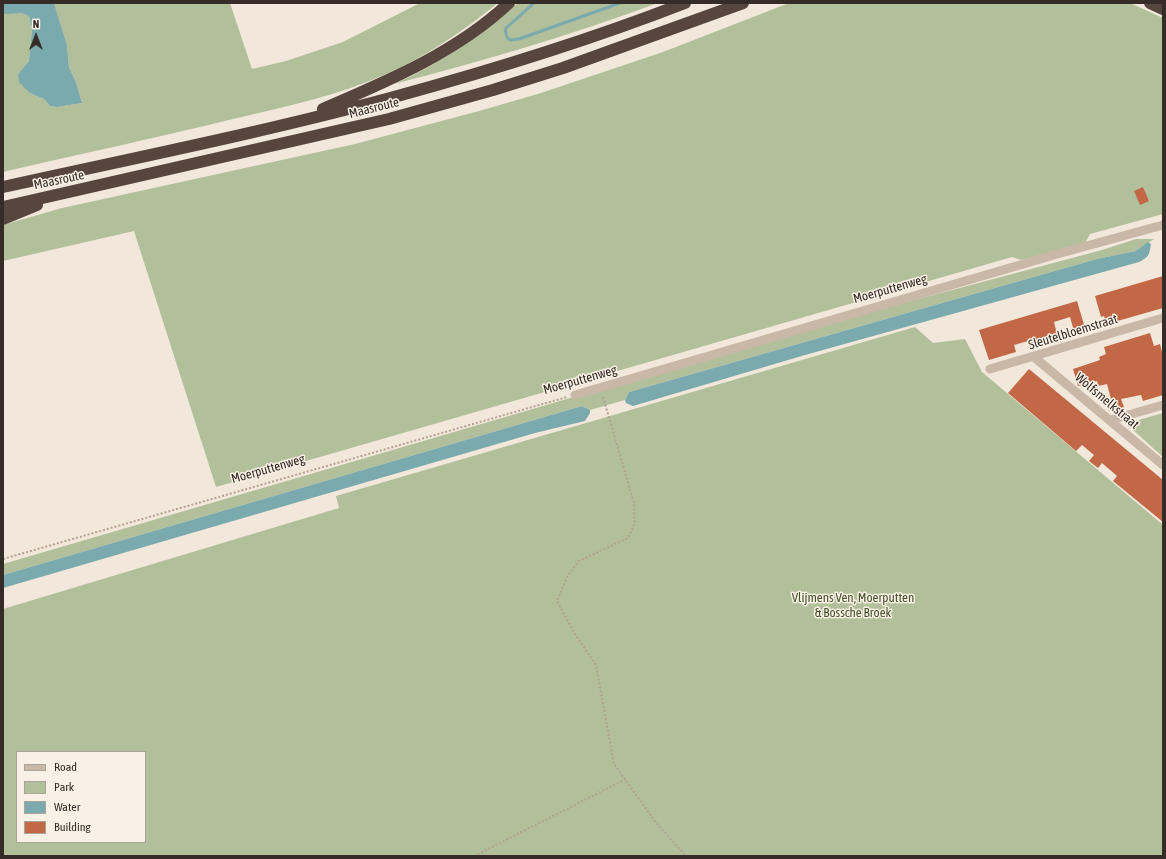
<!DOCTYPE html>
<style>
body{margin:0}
#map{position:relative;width:1166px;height:859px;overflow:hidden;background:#f1e7da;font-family:"Asap Condensed",sans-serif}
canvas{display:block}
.frame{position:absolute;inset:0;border:4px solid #352c27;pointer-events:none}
.legend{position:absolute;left:16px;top:751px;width:130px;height:92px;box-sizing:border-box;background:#f9f1e6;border:1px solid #aba29a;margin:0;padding:5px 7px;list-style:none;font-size:12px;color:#352c27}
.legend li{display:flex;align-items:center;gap:8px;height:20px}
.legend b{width:20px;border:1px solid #aba29a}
.north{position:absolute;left:16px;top:16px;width:40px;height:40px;-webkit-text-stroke:3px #f9f1e6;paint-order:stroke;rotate:0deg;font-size:11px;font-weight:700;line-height:16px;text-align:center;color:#352c27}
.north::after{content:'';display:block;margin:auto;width:14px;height:18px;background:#352c27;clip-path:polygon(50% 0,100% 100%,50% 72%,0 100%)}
</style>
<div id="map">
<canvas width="1166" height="859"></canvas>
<div class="frame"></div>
<ul class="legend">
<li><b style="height:5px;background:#c9b7a7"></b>Road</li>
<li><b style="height:11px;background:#b2bf9b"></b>Park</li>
<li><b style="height:11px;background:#7aaaad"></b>Water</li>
<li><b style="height:11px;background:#c36846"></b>Building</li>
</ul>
<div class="north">N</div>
</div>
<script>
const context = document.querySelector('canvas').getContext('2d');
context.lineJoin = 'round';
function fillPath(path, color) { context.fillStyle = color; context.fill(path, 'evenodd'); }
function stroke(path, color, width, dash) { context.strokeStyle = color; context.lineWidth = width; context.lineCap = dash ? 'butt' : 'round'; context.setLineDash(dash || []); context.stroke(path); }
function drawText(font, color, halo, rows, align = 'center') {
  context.font = font + ' "Asap Condensed",sans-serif'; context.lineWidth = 3; context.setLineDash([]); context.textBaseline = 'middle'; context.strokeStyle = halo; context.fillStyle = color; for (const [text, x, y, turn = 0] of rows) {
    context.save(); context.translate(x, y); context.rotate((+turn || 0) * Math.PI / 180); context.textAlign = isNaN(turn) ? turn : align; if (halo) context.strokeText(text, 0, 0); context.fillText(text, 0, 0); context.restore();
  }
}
fillPath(new Path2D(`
 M53 3H230L252 69 286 61 343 42 420 3H498C463 31 427 56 386 74 337 96 284 107 233 119 156 138 80 154 3 172V13H21L29 16 32 29 29 61 18 74 30 93 44 99 50 106 57 107 82 103 76 82 69 67 67 45Z
 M518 3H658C571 35 483 61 394 84 439 64 481 36 518 3Z
 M789 3H1130L1163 18V214L1090 234 1085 243 1021 260 1012 257 216 487 134 231 3 261V225L62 208 355 144 479 111 541 93 663 52Z
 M1136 239H1154L1136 251 1097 259 629 392 625 400 590 410 582 406 3 575V564L806 329 1102 250Z
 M915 327 933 343 965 339 982 372 1163 525V856H3V609L339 508 336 496ZM17 752H145V842H17Z
 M1163 413V457L1133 430 1135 421Z`), '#b2bf9b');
fillPath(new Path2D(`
 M3 3 54 4 67 45 69 67 76 82 82 103 57 107 50 106 44 99 30 93 19 82 18 74 29 61 32 29 29 16 21 13 5 14 3 13Z
 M1148 242 1151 244C1149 255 1150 256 1139 262L805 355 633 406 626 403 625 400 629 392 1097 259 1136 251Z
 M582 406 590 410V413L585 421 535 433 3 588V575Z`), '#7aaaad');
stroke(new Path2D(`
 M534 3 505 29 507 37 510 40 519 39 620 3`), '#7aaaad', 3);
fillPath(new Path2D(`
 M1143 187 1149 201 1140 205 1134 191Z
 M1163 276V308L1107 324 1104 316 1101 317 1095 296Z
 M1077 301 1085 328 1074 331 1070 317 1054 322 1057 334 1039 340 1040 344 1030 348 1028 341 1014 345 1016 352 989 360 979 330Z
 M1150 333 1154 346 1160 344 1163 356V395L1143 401 1141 395 1121 399 1124 407 1114 410 1107 384 1098 386 1097 381 1078 386 1073 369 1100 360 1099 357 1106 354 1104 347Z
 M1029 369 1163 480V522L1113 481 1117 476 1102 463 1098 468 1089 461 1094 455 1082 445 1076 451 1008 393Z`), '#c36846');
stroke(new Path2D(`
 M603 397 634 503 635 523 628 538 579 561 568 575 557 601 575 634 596 665 614 764 657 824 686 856
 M3 559 567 397
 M474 856 626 779`), '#b4a191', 2, [2, 2]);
stroke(new Path2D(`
 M1034 357 1163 465
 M990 369 1163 318
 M575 395 1061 253 1163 225
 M1111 420 1163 405`), '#c9b7a7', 9);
stroke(new Path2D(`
 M1150 3 1163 9
 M323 109C388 81 457 52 509 3
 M3 187C134 158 265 132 394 97 493 70 590 40 685 3
 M3 207 389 119 493 90 563 68 743 3
 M3 219 37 205`), '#56463e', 12);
drawText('13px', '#352c27', '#f9f1e6', [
 ["Maasroute",374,108,-14],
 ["Maasroute",59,180,-12],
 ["Moerputtenweg",890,289,-16],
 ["Sleutelbloemstraat",1073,332,-17],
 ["Moerputtenweg",580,380,-16],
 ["Wolfsmelkstraat",1107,401,40],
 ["Moerputtenweg",268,469,-16]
]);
drawText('13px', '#43532c', '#f9f1e6', [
 ["Vlijmens Ven, Moerputten",853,598],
 ["& Bossche Broek",853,613]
]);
</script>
